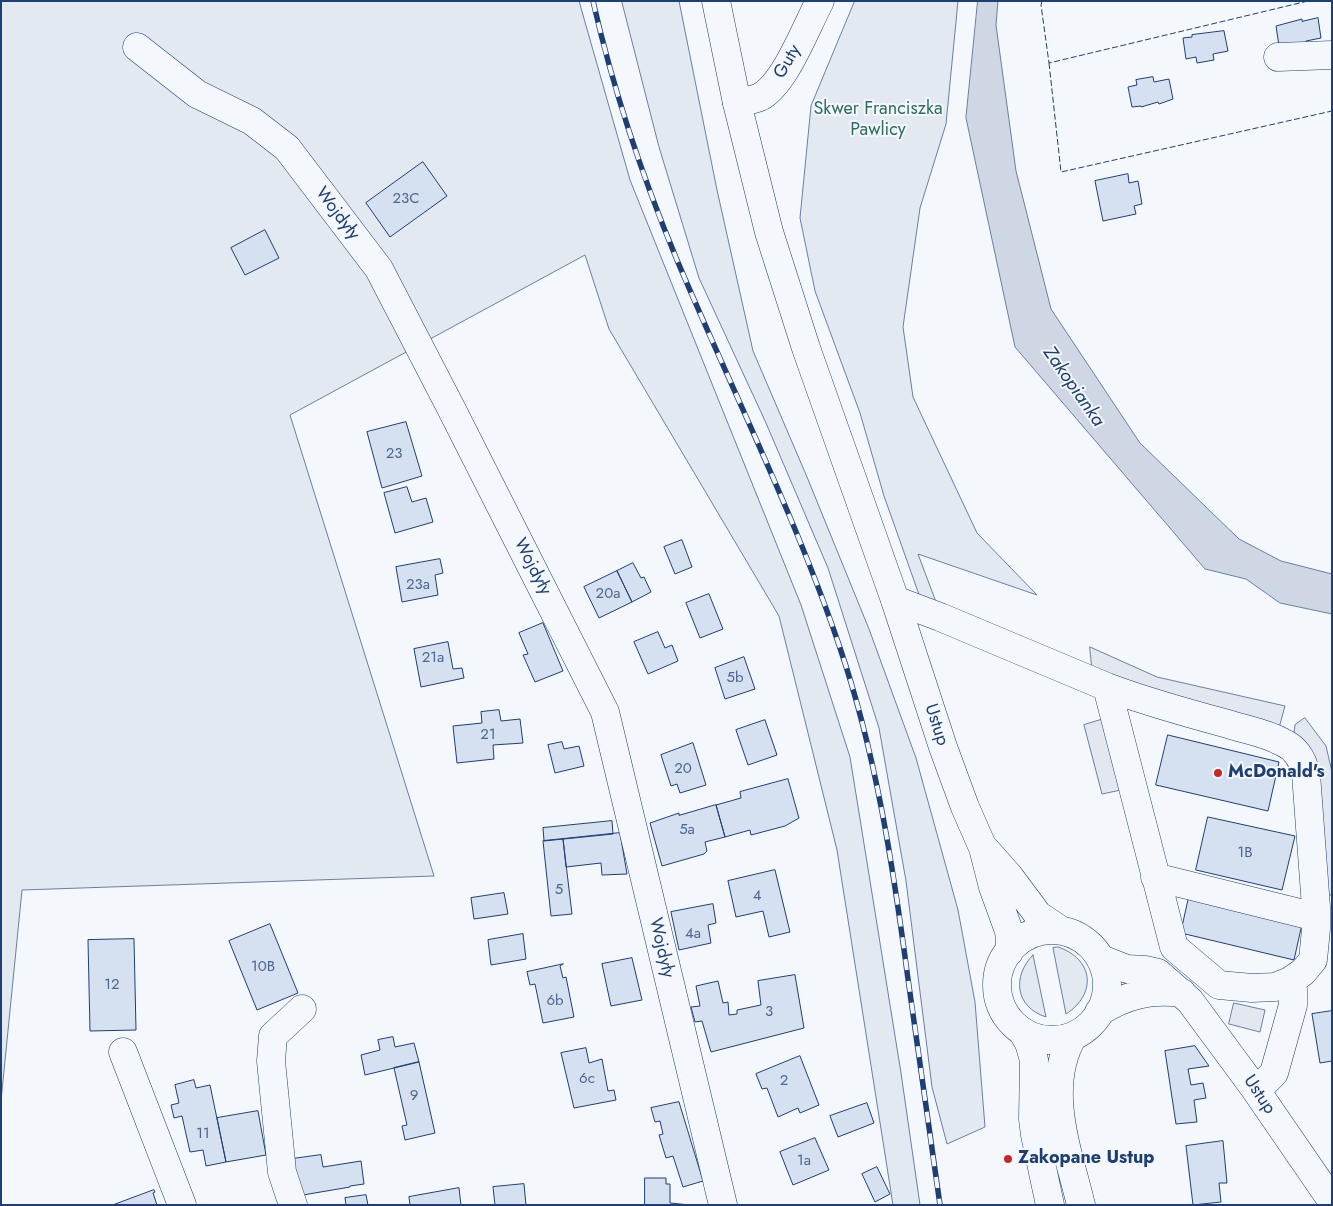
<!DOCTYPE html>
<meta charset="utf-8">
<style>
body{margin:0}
#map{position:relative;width:1333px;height:1206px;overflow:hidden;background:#f4f7fb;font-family:Jost,sans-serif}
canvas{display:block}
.frame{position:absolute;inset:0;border:2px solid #1d3f73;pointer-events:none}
</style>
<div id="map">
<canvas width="1333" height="1206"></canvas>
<div class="frame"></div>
</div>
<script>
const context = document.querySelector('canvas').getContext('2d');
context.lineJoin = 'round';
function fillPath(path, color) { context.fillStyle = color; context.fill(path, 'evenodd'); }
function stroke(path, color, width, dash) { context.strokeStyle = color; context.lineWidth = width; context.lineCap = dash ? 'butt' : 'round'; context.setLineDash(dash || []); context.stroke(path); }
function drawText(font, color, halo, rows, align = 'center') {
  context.font = font + ' Jost,sans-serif'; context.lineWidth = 4; context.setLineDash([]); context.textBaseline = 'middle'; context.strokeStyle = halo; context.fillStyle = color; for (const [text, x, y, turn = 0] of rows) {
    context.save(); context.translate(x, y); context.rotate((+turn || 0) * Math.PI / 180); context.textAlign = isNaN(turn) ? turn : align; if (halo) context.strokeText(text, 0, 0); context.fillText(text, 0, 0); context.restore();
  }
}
const green = new Path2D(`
 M1 1H579L630 180 801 605 850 757 901 1073 920 1205H893L837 850 779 616 609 329 585 255 290 415 434 876 22 890 1 1101Z
 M622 1H679L717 190 753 351 807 477 869 629 916 758 958 910 975 1002 985 1127 947 1144 932 1087 906 881 879 728 828 568 766 423 699 278 659 147Z
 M855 1H958L946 124 920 208 903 327 913 397 977 533 1037 595 918 554 936 602 922 603 884 496 860 413 815 291 800 218 811 106Z
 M1058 947C1094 959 1097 994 1066 1014L1053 948Z
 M1033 955 1046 1017C1015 1007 1012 976 1033 955Z`);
fillPath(green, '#e3e9f0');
stroke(green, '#687fa3', 1);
const parking = new Path2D(`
 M1090 647 1157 677 1285 706 1279 728 1161 698 1092 667Z
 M1305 718 1326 746 1332 772V895H1326L1315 763 1306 743 1294 733 1295 725Z
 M1104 719 1121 790 1102 794 1084 725Z
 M1234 1003 1265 1010 1260 1032 1229 1024Z`);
fillPath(parking, '#e3e8f0');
stroke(parking, '#687fa3', 1);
const water = new Path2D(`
 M978 1H998L996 25 1016 171 1051 309 1140 443 1239 539 1281 561 1332 574V614L1280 603 1246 579 1205 569 1015 347 966 118Z`);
fillPath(water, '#cfd7e4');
stroke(water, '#687fa3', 1);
const building = new Path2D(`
 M1318 18 1321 38 1306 41 1307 47 1279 46 1276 26 1302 19V21Z
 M1224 31 1228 51 1213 54 1214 60 1197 63 1196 57 1186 59 1183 38 1192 37V35Z
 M1153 77 1154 82 1169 79 1173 99 1159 104 1158 102 1141 107V106L1132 107 1128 87 1137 85 1136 80Z
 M423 162 447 196 390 237 366 203Z
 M1128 174 1129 183 1138 181 1142 204 1134 206 1136 214 1103 221 1095 181Z
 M265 230 279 258 245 275 231 248Z
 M406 422 422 476 382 488 367 432Z
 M407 487 412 502 426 498 433 522 395 533 384 493Z
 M682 540 692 567 675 574 664 547Z
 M440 559 443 573 435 575 438 595 402 602 396 567Z
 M633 563 641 578 644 577 651 592 632 602 617 571Z
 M617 571 632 602 599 618 584 587Z
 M709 594 723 629 700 638 686 603Z
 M543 623 563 671 535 682 523 655 528 654 519 633Z
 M658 632 665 648 672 645 678 661 648 674 634 642Z
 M448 642 453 669 462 668 464 678 421 687 414 649Z
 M744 657 755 689 725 699 715 668Z
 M499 710 501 721 520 719 523 743 493 745 494 759 457 763 453 726 482 723 481 712Z
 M765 720 777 755 748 765 736 730Z
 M1168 735 1279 762 1268 811 1156 785Z
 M562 742 564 749 579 746 584 766 555 773 548 745Z
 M693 743 706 785 680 793 677 784 671 786 661 755Z
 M788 779 799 818 785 826 751 835 750 830 725 837 716 805 741 798 740 792Z
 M716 805 725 837 705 842 707 851 704 854 662 866 650 823 679 813V815Z
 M1208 817 1295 836 1282 890 1196 870Z
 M612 821 613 834 544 841 543 828Z
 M620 833 627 874 602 875 601 863 566 867 563 839Z
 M563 839 572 914 551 916 543 841Z
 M775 870 790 932 769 937 763 911 736 917 728 881Z
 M504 893 508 914 474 919 471 898Z
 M1189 897 1302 924 1294 960 1181 933Z
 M713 904 716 923 708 925 711 943 679 950 671 912Z
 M270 924 298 993 257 1010 229 941Z
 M523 934 526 959 491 965 488 940Z
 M134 939 136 1030 90 1031 88 940Z
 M632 958 642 1000 611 1006 602 964Z
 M563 964 560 966 563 978 566 977 574 1017 543 1023 535 984 530 985 527 972Z
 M795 975 804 1028 711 1052 702 1021 695 1022 691 1007 700 1006 696 986 718 981 723 1003 728 1002 729 1015 737 1014V1010L761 1005 758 981Z
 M1332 1011V1061L1320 1063 1312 1014Z
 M393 1037 395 1047 414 1043 419 1062 365 1075 361 1055 380 1050 378 1040Z
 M1195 1046 1209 1066 1188 1069 1191 1085 1203 1083 1206 1098 1194 1100 1197 1122 1176 1124 1165 1051Z
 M586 1048 589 1063 602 1059 608 1091 614 1090 616 1100 574 1108 561 1053Z
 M800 1056 819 1105 800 1113 798 1108 778 1117 767 1088 762 1089 756 1074Z
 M419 1062 435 1133 405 1140 402 1126 407 1125 394 1068Z
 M194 1080 196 1088 210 1085 226 1162 206 1166 203 1150 190 1152 182 1116 174 1118 171 1105 179 1103 175 1085Z
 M679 1102 703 1181 683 1187 673 1156 666 1158 659 1135 663 1134 660 1121 655 1122 651 1108Z
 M867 1103 874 1123 838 1137 830 1116Z
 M258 1111 266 1155 226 1162 217 1118Z
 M815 1138 829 1170 793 1185 780 1152Z
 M1223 1141 1227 1183H1219L1221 1202 1193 1205 1186 1146Z
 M321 1155 323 1167 361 1161 364 1184 350 1186V1187L297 1196 292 1159Z
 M877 1167 890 1194 875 1202 862 1174Z
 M645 1178H666V1184H670V1203L690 1205H645Z
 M524 1184 526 1205H495L493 1187Z
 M459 1188 461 1205H410L409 1197Z
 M154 1190 155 1192 153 1193 157 1205H113Z
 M366 1195 368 1205H346L345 1198Z`);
fillPath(building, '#d5e0f0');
stroke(building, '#1d3f73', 1);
const minor = new Path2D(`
 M137 47 197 94 252 121 287 148 379 269 451 408 605 712 723 1205
 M1278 57 1332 55
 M737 103C744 101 753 100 760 97 785 84 806 27 820 1
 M895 600 940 617 1107 687C1147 702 1187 713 1228 724 1246 730 1266 733 1282 742 1296 748 1303 760 1306 774L1316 907V929L1313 960 1303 972 1290 981 1275 987 1252 988 1219 985 1174 947 1107 687
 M1155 877 1316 917
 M1101 959 1127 969 1145 970 1158 973 1190 1001 1255 1089 1332 1201
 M1099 1012C1126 995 1150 989 1182 993
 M123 1052 182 1205
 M1255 1089 1265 1082 1274 1073 1293 1005V990L1290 981
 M293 1205 282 1172 271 1061 273 1036 302 1009`);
const major = new Path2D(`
 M716 1 737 103 769 232 806 348 895 600 943 747 965 807 983 848 993 887 1009 931 1010 941 1009 952
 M986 850 1009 876 1038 915 1059 929
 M997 985a55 55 0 1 1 110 0a55 55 0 1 1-110 0Z
 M1022 1031 1029 1043 1034 1060 1033 1119 1035 1135 1050 1205
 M1073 1036C1043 1088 1068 1151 1081 1205`);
stroke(minor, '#1d3f73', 29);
stroke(major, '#1d3f73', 29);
stroke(minor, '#f4f7fb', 28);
stroke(major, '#f4f7fb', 28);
const rail = new Path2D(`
 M593 1C613 89 642 176 677 260 731 388 794 513 839 645 876 753 893 866 908 979 919 1054 929 1130 940 1205`);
stroke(rail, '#1d3f73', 5.5);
stroke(rail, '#f4f7fb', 4, [11]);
stroke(new Path2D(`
 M1042 1 1041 5 1049 63 1308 1
 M1049 63 1061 172 1332 111`), '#1d3f73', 1, [6, 2.5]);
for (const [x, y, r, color] of [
 [1218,773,5,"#c62828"],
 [1008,1159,5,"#c62828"]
]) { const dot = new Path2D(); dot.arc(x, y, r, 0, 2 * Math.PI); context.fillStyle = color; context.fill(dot); stroke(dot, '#f4f7fb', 2); }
drawText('15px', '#4b6792', null, [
 ["23C",406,199],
 ["23",394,454],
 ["23a",418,585],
 ["20a",608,594],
 ["21a",433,658],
 ["5b",735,678],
 ["21",488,735],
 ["20",683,769],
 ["5a",687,830],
 ["1B",1245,853],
 ["5",559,890],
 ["4",757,896],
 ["4a",693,934],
 ["10B",263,967],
 ["12",112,985],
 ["6b",555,1001],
 ["3",769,1012],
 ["6c",587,1079],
 ["2",784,1081],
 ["9",414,1096],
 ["11",203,1134],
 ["1a",804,1161]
]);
drawText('18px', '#1d3f73', '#f4f7fb', [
 ["Guty",788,62,-60],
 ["Wojdyły",337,214,53],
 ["Wojdyły",532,567,63],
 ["Ustup",936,725,72],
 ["Wojdyły",661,948,77],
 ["Ustup",1259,1095,56]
]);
drawText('18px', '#2c6c60', '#f4f7fb', [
 ["Skwer Franciszka",878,110],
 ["Pawlicy",878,131]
]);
drawText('bold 18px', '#1d3f73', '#f4f7fb', [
 ["McDonald's",1228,773],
 ["Zakopane Ustup",1018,1159]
], 'left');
drawText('italic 19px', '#1d3f73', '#f4f7fb', [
 ["Zakopianka",1073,387,55]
]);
</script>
